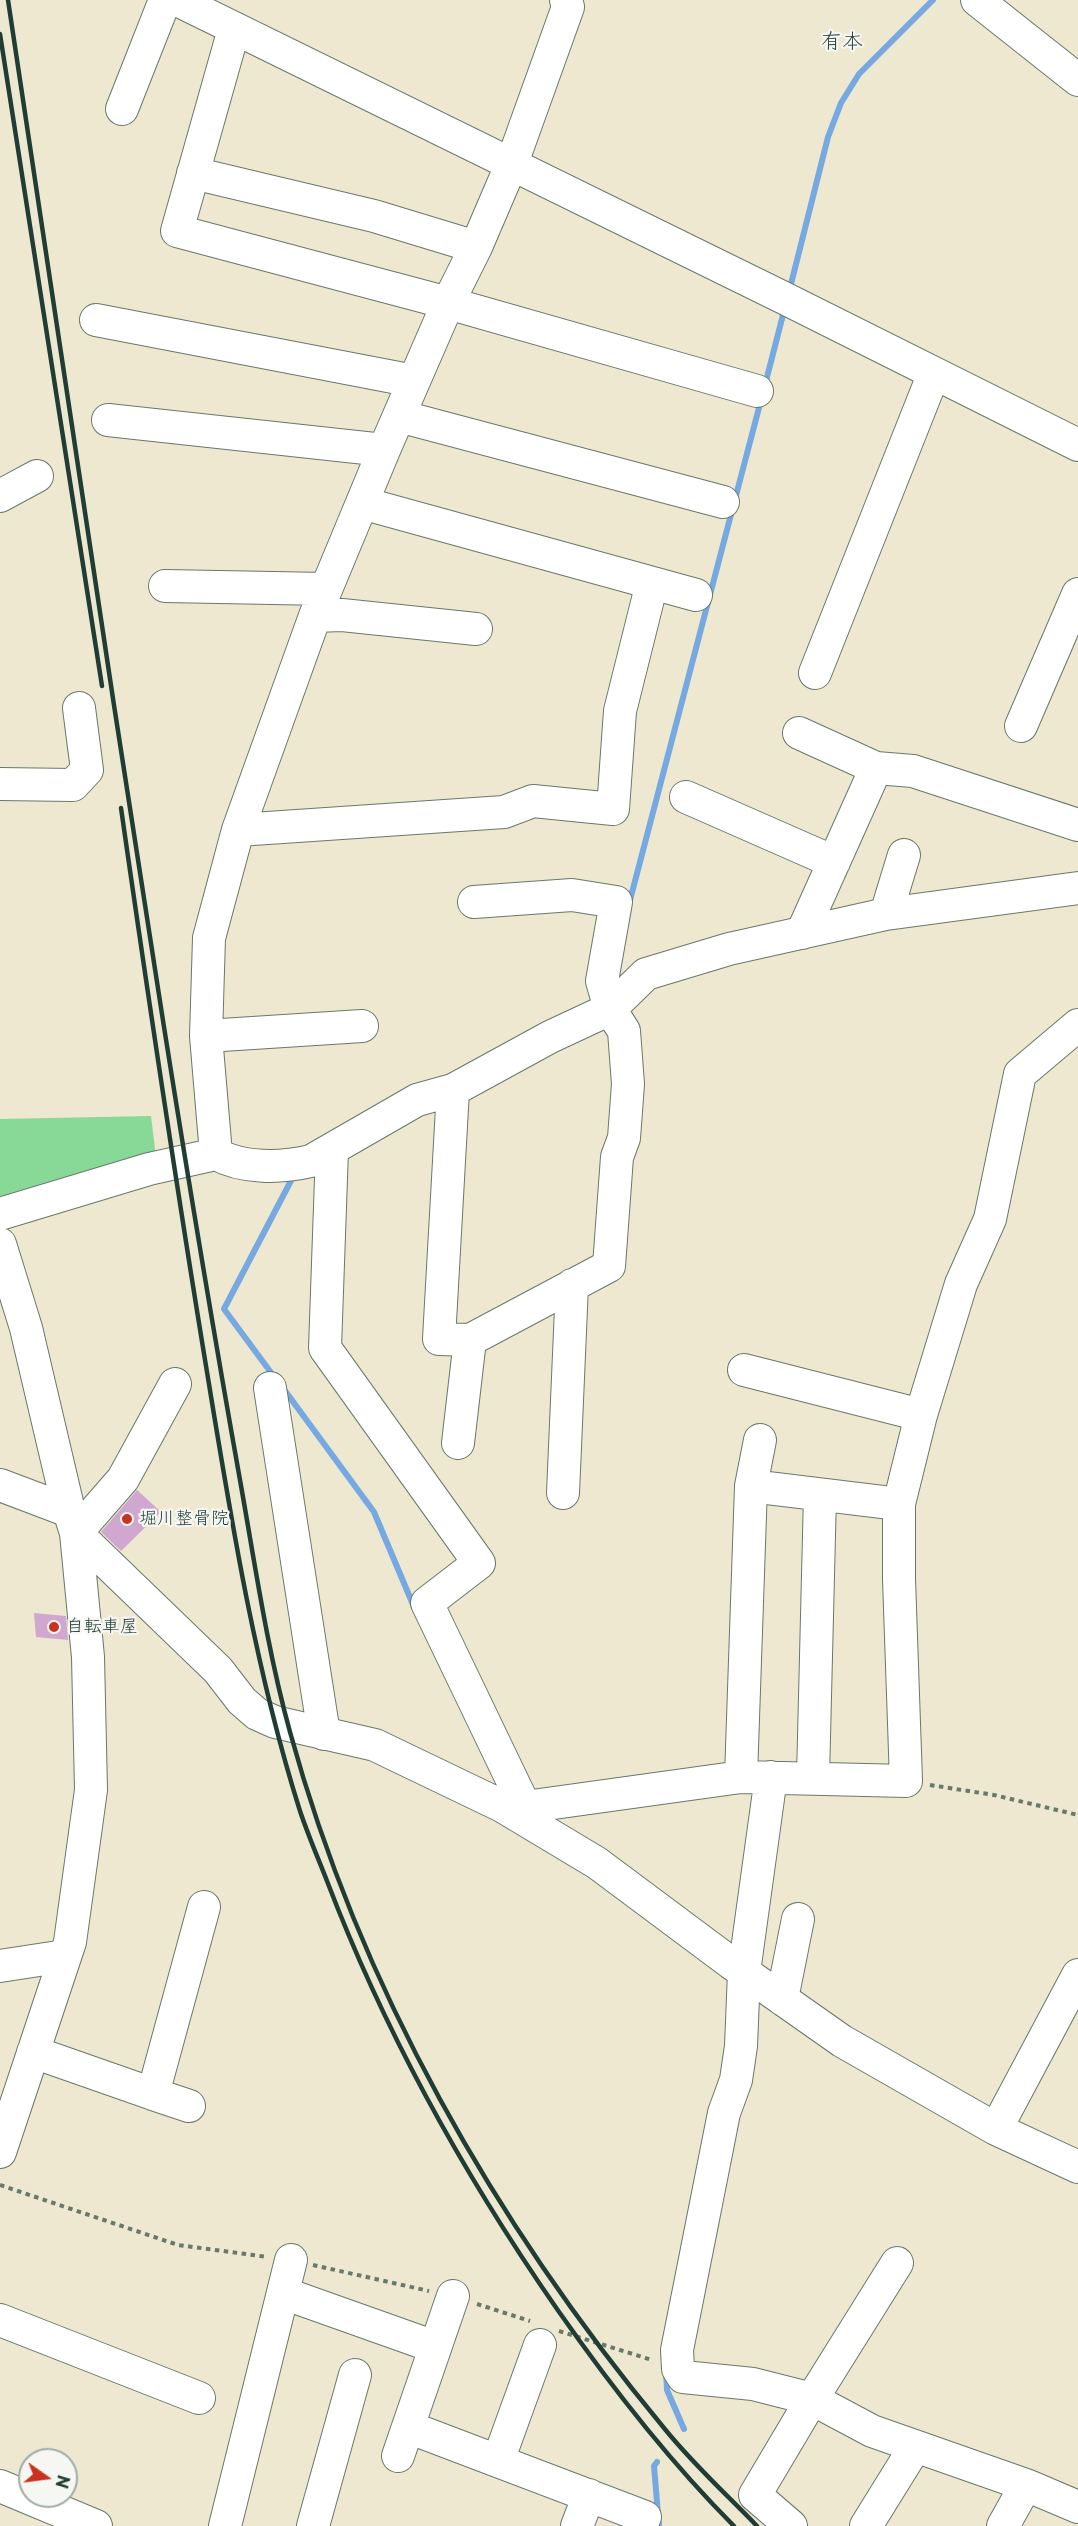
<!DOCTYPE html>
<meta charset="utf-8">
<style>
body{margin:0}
#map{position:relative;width:1078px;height:2526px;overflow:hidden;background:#eee8d1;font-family:"Playpen Sans",sans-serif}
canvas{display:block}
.north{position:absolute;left:18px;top:2448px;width:60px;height:60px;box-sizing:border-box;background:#f6f6f2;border:2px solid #a0aca6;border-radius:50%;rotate:104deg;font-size:16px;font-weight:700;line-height:24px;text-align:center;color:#1f3d34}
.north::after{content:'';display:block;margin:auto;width:21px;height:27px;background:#c8321e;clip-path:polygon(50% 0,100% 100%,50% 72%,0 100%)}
</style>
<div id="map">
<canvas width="1078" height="2526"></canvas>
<div class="north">N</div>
</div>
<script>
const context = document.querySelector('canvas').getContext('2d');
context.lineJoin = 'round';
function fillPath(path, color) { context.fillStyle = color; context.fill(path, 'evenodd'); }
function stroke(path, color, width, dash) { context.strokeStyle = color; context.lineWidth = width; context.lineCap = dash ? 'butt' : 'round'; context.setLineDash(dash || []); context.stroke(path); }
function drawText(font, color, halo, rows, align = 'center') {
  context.font = font + ' "Playpen Sans","Klee One",sans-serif'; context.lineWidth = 4.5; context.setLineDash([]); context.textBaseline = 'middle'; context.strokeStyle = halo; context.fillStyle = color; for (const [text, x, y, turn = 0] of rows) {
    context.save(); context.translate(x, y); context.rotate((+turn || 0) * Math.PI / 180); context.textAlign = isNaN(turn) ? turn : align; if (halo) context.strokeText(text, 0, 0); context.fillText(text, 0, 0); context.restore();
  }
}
fillPath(new Path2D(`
 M151 1116 156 1157 0 1202V1119Z`), '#88d898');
stroke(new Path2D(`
 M789 292 828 137 841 103 859 74 933 0
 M765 385 785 307
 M629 904 761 400
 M275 1378 224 1309 295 1173
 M283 1388 374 1512 414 1607
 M666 2370 667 2390 684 2429
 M657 2462 654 2466 659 2526`), '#76a8e2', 6);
fillPath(new Path2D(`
 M137 1490 161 1512 121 1551 101 1532Z
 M34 1613 66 1616 68 1640 36 1637Z`), '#d0a8cf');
const minor = new Path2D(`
 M177 0 782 297 1078 445
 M977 0 1078 80
 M234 29 177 231 448 303 757 391
 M122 109 165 0
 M193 173 374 216 476 247
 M96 320 414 381
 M399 416 723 502
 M108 420 384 450
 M0 496 37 476
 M362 503 696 595
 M165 586 326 589
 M315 616 342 615 476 629
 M815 673 934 373
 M1021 726 1078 594
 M799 733 876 768 802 933
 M876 768 913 771 1078 825
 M0 784 73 785 87 770 79 708
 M686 797 834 862
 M238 830 504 812 533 801 613 809 620 711 652 583
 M886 914 904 855
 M206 1036 362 1026
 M453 1090 439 1339 470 1340 609 1266 617 1157 624 1138 628 1084 624 1031 610 1009 602 981 616 902 572 895 474 902
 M332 1150 325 1348 479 1563 427 1603 525 1807
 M216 1154 206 1036 209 938 238 830 315 616 384 450 448 303 476 247 512 163 568 7 566 0
 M0 1214 149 1169 216 1154C243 1169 281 1168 311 1161L417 1100 453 1090 550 1037 610 1009 646 974 729 949 886 914 1078 888
 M0 1244 26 1328 69 1511 76 1533 88 1657 91 1790 70 1942 0 2152
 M744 1370 921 1415
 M270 1388 324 1734
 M458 1443 470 1340
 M0 1485 69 1511
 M751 1486 899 1504
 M563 1493 572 1285
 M76 1533 218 1670 242 1701 257 1714 275 1722 375 1745 502 1806 597 1863 731 1963 842 2041 996 2129 1078 2167
 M76 1533 123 1479 175 1384
 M741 1777 751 1486 760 1440
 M771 1777 744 1972 741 2046 736 2080 724 2113 677 2350 678 2369 683 2377 753 2384 812 2399 872 2431 1026 2485 1078 2507
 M813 1777 820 1495
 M519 1816 525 1807 741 1777 906 1781 899 1579V1504L921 1415 961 1284 990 1219 1020 1074 1078 1025
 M0 1966 65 1956
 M782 1999 798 1919
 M33 2052 153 2094 204 1907
 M153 2094 189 2106
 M996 2129 1078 1975
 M283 2293 435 2347
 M0 2320 199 2398
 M408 2427 645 2517
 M398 2456 453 2296
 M498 2461 540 2345
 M0 2486 96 2526
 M225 2526 291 2260
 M313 2526 355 2375
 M577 2526 589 2495
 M791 2526 755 2495 812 2399 897 2263
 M866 2526 915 2447
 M1003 2526 1026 2485`);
stroke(minor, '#67796b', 34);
stroke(new Path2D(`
 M930 1785 994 1795 1078 1815
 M0 2185 178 2245 268 2257
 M313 2265 429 2291
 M477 2304 530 2321
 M559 2331 652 2360`), '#67796b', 4, [4.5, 4.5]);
stroke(minor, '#fff', 32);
stroke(new Path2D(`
 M8 0C59 343 110 685 164 1027 188 1178 213 1329 240 1480 255 1564 267 1649 290 1732 360 1987 495 2224 664 2428 692 2463 726 2494 757 2526
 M0 34 102 686
 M121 808C148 996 176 1184 207 1372 231 1519 255 1669 300 1811 308 1835 318 1858 327 1881 385 2033 464 2175 557 2309 610 2385 668 2460 734 2526`), '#1f3d34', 4.5);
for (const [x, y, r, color] of [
 [127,1519,6,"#c8321e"],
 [54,1627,6,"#c8321e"]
]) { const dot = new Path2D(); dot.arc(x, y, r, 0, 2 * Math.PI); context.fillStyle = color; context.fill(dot); stroke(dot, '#f6f6f2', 2); }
drawText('18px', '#1f3d34', '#f6f6f2', [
 ["堀川整骨院",139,1519],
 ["自転車屋",66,1627]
], 'left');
drawText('21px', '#1f3d34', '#f6f6f2', [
 ["有本",842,42]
]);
</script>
